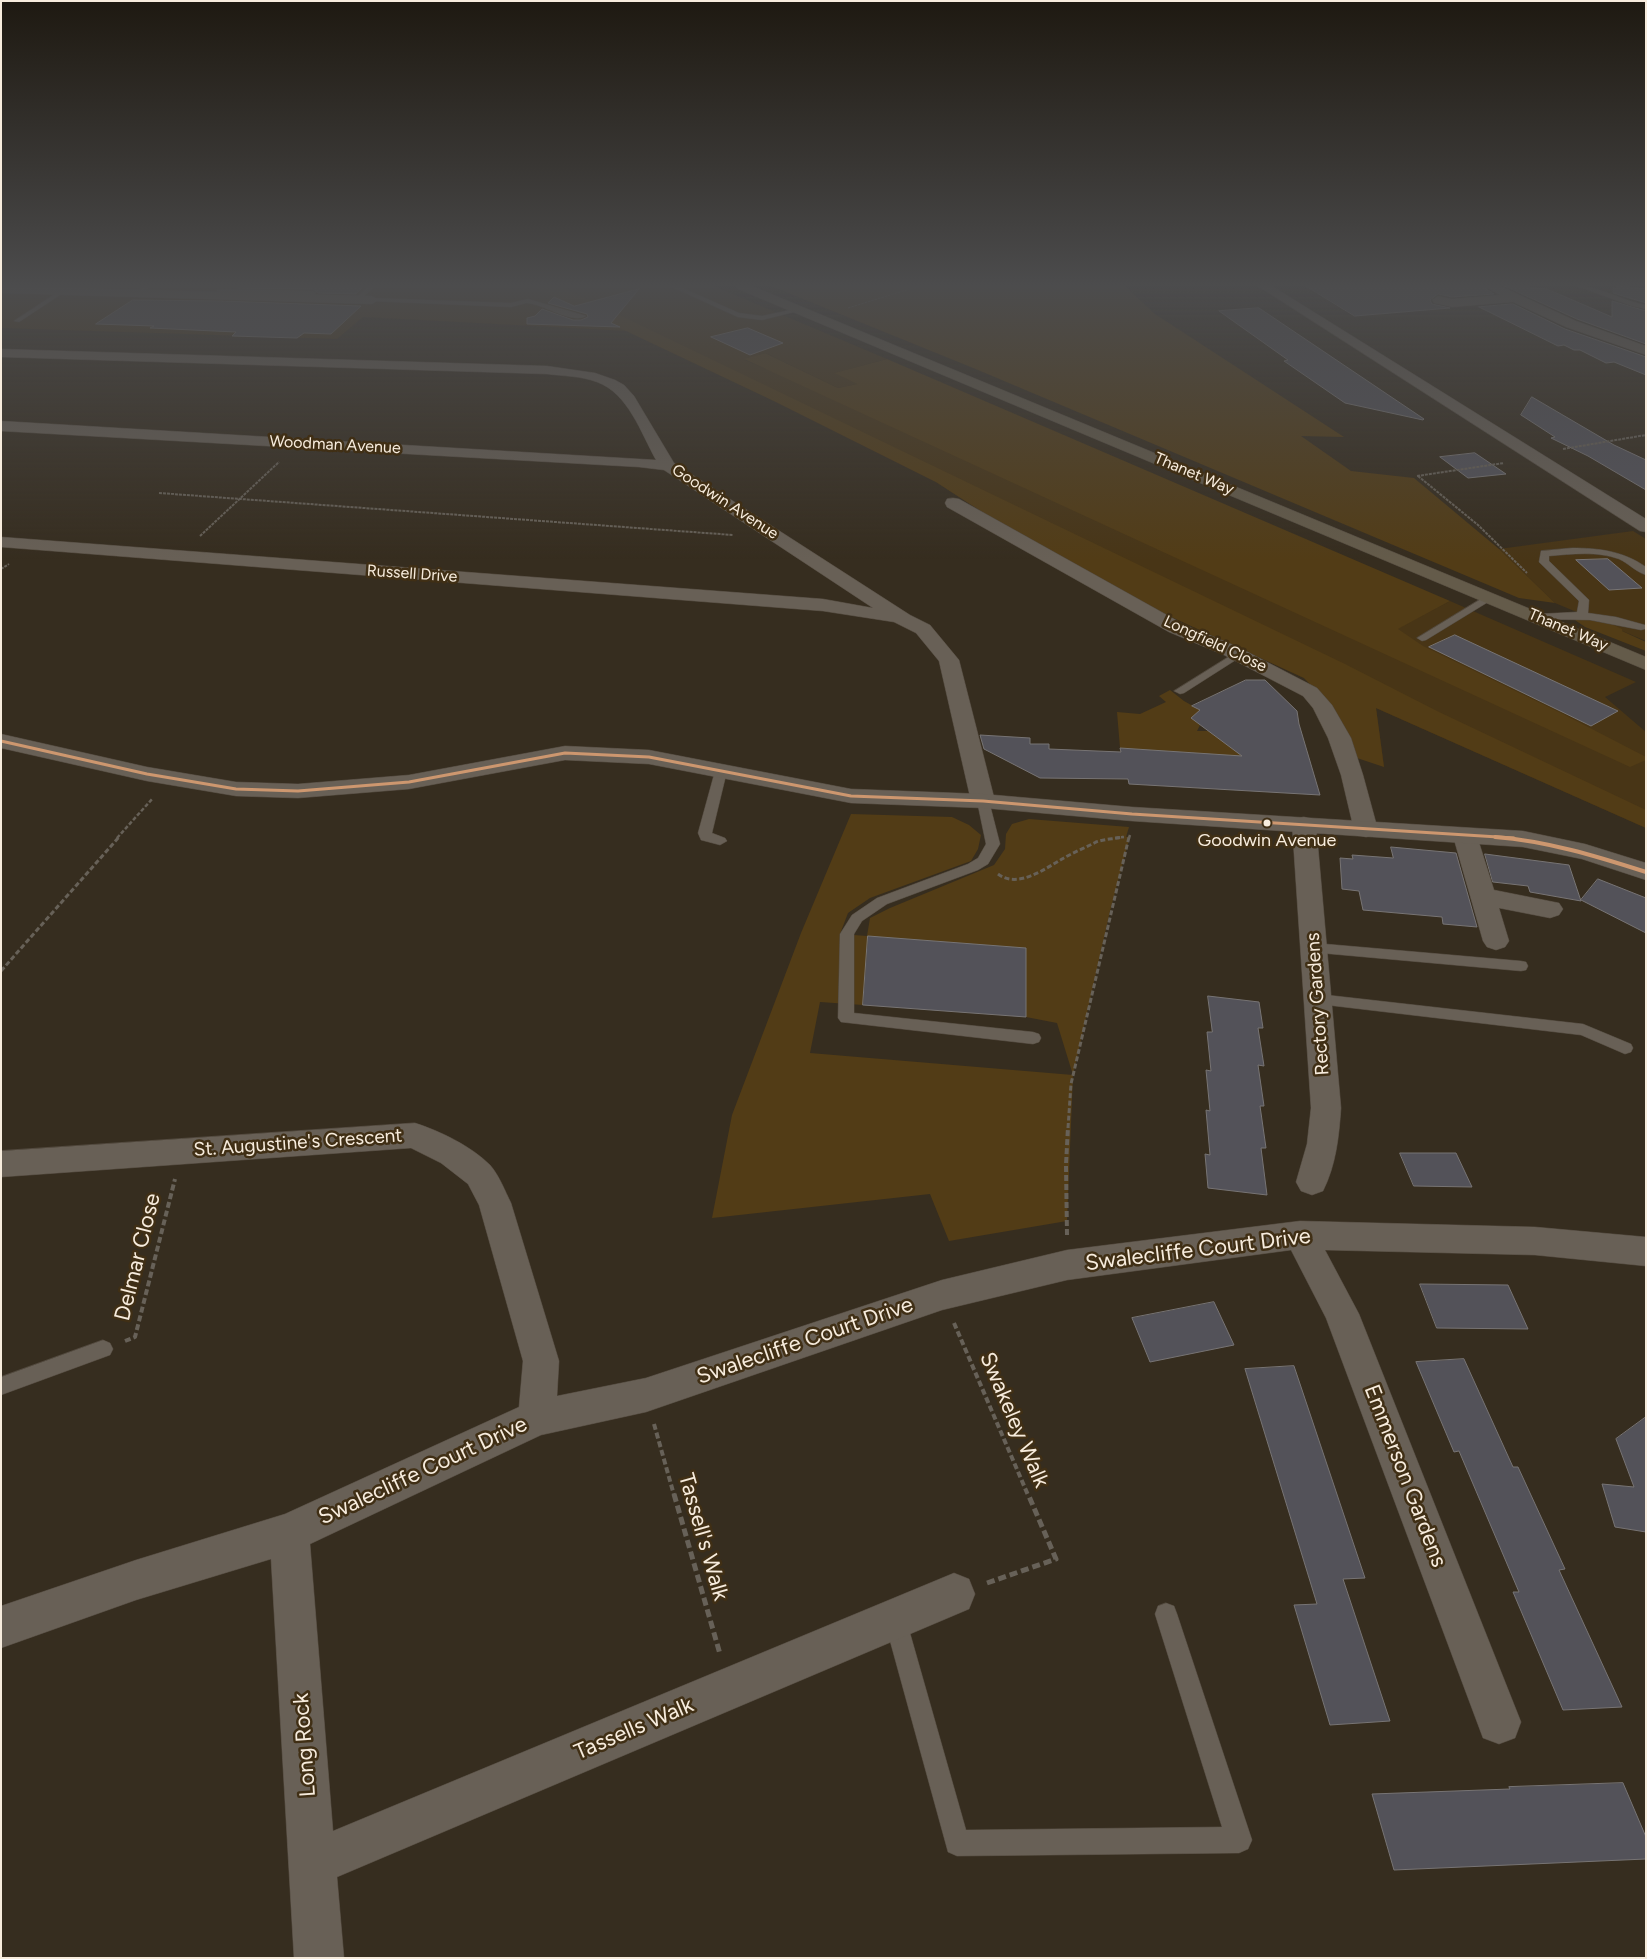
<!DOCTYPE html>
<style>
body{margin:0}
#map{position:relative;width:1647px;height:1959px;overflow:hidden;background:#362d1f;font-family:Figtree,sans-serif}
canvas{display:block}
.frame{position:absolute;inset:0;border:2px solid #f7ecdd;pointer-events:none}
</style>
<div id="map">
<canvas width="1647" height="1959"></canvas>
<div class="frame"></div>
</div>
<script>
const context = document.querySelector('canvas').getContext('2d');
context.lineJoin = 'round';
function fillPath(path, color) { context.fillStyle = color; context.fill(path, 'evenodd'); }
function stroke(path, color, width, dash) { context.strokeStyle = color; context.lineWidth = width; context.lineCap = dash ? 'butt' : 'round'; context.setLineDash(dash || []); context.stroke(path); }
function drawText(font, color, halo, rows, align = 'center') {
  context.font = font + ' Figtree,sans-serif'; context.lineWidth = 5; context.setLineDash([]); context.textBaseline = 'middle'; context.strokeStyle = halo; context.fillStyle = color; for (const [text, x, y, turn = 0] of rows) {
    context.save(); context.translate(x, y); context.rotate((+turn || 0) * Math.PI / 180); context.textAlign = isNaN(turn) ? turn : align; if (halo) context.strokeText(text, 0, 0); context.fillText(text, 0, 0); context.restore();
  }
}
fillPath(new Path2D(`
 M6 286H714L887 359 835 373 858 384 838 388 765 353 745 360 1397 629 1450 601 1636 682 1605 697 1646 732V828L1376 708 1384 767 1332 706 1304 678 1152 608 1007 528 936 482 776 402 627 331 363 317 337 339 1 328V289Z
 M1633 531 1646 539V641L1555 603 1499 549Z`), '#483516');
fillPath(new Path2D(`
 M531 286H559L1345 664 1437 711 1646 810V828L1376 708 1384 767 1354 757 1332 706 1304 678 1152 608 1007 528 936 482 776 402Z
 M771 286H1125L1155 314 1344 437 1301 436 1351 471 1414 478 1499 549 1555 603 1519 598 978 370Z
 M765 353 838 388 857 384 834 373 887 359 1450 601 1398 629 1423 646 1563 714 1646 757V760L1630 767 744 359Z
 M1580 618 1611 624 1622 629V631L1646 642V651L1585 627 1575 620Z
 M1170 690 1184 701 1200 710 1191 718 1200 725 1197 731H1212L1251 757 1120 748 1117 712 1140 714 1166 702 1159 696Z
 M851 814 952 817 969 825 981 835 978 849 971 861 870 898 848 913 840 934 867 936 870 918 890 908 994 865 1005 849 1006 834 1012 824 1029 819 1129 827 1126 837 1130 836 1110 911 1073 1075 1067 1221 949 1241 930 1194 712 1218 732 1115 801 933ZM868 936 1026 948V1017L1057 1023 1073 1075 810 1053 820 1002 863 1005Z`), '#523c16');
const building = new Path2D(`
 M241 286H364L356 294 318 293 313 289 239 288Z
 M1306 286H1482L1494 294 1452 297 1438 294 1430 300 1432 304 1450 308 1355 316Z
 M1505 286H1527L1532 288 1547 289 1612 317V301L1646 311V344L1577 319Z
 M1617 286 1646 289V303L1613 293V288L1617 289Z
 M639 289 611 323 620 327 527 324V318L535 316 542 309 573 320H581L588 317 587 314 548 303 554 297 574 306Z
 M133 300 221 301 361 306 331 334 304 333 297 338 232 336 236 332 150 328 154 326 96 324Z
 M1513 304 1565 329 1646 357V375L1614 362 1606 363 1580 350H1574L1564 345 1558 346 1479 307Z
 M1259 308 1424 419 1423 420 1345 403 1284 361 1288 360 1219 311Z
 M748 328 783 343 750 355 711 337Z
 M1532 397 1614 445 1646 460V490L1588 456 1551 438 1555 437 1521 415Z
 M1475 453 1506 474 1468 478 1440 457Z
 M1608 559 1642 588 1609 590 1576 560Z
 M1455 635 1618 711 1591 726 1429 647Z
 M1246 680H1265L1297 711 1299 724 1320 795 1129 784 1128 779 1040 778 984 749 980 735 1030 738V744H1049V749L1121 752 1120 748 1242 756 1191 718 1200 710 1192 706Z
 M1391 847 1456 853 1477 927 1443 924 1442 917 1363 910 1359 891 1342 889 1340 858 1353 859 1352 855 1393 858Z
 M1485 854 1569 865 1581 901 1530 892 1528 886 1493 882Z
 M1598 879 1646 898V933L1581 900Z
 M868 936 1026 948V1017L863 1005Z
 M1208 996 1259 1002 1263 1028H1258L1264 1066 1258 1065 1264 1106H1260L1266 1148H1261L1267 1195 1208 1188 1205 1154 1210 1155 1206 1110 1210 1111 1206 1070 1211 1071 1207 1032H1212Z
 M1400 1153H1456L1472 1187 1414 1186Z
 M1420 1284 1508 1285 1528 1329 1437 1328Z
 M1214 1302 1234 1345 1150 1362 1132 1318Z
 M1464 1359 1513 1467H1518L1565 1569 1559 1570 1622 1707 1563 1710 1513 1592H1519L1459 1451 1454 1452 1416 1362Z
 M1294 1366 1365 1578 1343 1579 1390 1721 1330 1725 1294 1605 1317 1604 1245 1369Z
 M1646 1417V1532L1615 1527 1602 1484 1634 1487 1616 1439Z
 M1623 1783 1646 1837V1859L1394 1870 1372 1794 1510 1789 1509 1787Z`);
fillPath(building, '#535259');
stroke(building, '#777474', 1);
const lane = new Path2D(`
 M143 286H150L142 294H138L137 293Z
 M368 286H375L359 301H355V299Z
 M670 286H678L739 313 762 316 799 308 802 310 762 320 738 317Z
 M1577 286C1600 286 1622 301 1646 305V309L1632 306Z
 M219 289 313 291 316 293 313 295 217 292V290Z
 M61 290 66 291 19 322 14 321Z
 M372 298 511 303 528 299 586 316C572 325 542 303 526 303 521 304 516 306 511 307L370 301V299Z
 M1572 548C1599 548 1623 551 1646 567V575C1636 572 1628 563 1619 559 1597 551 1572 554 1549 556V561L1589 600 1588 613 1616 617 1645 625V629L1641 630 1590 620 1534 619 1533 617 1538 614 1577 612 1579 601 1539 562 1541 551Z
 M1489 594 1494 597 1493 599 1426 640 1422 641 1417 638Z
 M1238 651 1242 652 1244 654 1242 656 1184 693 1180 694 1174 691Z
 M721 767 727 771 712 833 725 838 727 841 720 845 701 840 698 833 715 771Z
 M983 797 989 801 1000 844 988 864 978 870 887 904 862 921 854 934V1013L1033 1032 1039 1034 1041 1038 1039 1042 1033 1044 841 1022 838 1018 840 934 852 915 877 898 968 864 978 858 986 844 977 801Z
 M1314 943 1521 961 1526 962 1528 966 1526 970 1521 971 1309 952 1307 948 1309 944Z
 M1318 994 1583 1024 1631 1044 1633 1048 1631 1052 1625 1054 1581 1035 1318 1004 1313 1003 1310 999 1313 995Z
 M103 1340 110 1343 113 1349 110 1355 1 1395V1377Z
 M1166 1603 1174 1606 1177 1614 1252 1840 1248 1849 1239 1853 957 1856 948 1852 884 1619 887 1611 895 1608 903 1611 906 1619 966 1830 1222 1827 1155 1614 1158 1606Z`);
const street = new Path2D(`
 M1 286 372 296 378 300 372 304 1 293Z
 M1258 286H1272L1646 519V532L1640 531Z
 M1484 286H1500L1576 321 1646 346V355L1566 327 1513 302 1452 307 1434 303 1432 300 1438 296 1452 299 1500 295Z
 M1 349 547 366 595 373 615 380 624 385 634 396 674 463 910 615 930 625 959 660 995 801 991 806 983 808 975 806 971 801 939 661 916 633 894 622 823 611 1 547V537L823 599 873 608 664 470 639 467 1 431V421L656 460C641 433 628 393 597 382 581 376 563 376 547 374L1 357Z
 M953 498 959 499 1183 624 1238 647 1317 688 1332 705 1351 738 1363 775 1378 830 1375 835 1366 837 1357 835 1354 830 1341 775 1328 738 1313 708 1303 696 1224 655 1169 632 947 507 945 503 947 499Z
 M1304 817 1312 819 1316 824 1341 1108C1339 1137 1336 1165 1323 1191L1312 1195 1301 1191 1296 1182 1307 1144 1311 1108 1292 824 1296 819Z
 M1465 828 1474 831 1477 836 1494 890 1559 903 1563 909 1559 915 1550 918 1499 908 1509 941 1505 947 1496 950 1487 947 1483 941 1453 836 1456 831Z
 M415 1123C440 1131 471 1146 490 1165 499 1175 505 1191 511 1203L559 1361 557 1396 646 1378 942 1280 1067 1250 1300 1221 1535 1227 1646 1237V1266L1535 1255 1325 1250 1359 1314 1521 1722 1515 1738 1499 1744 1483 1738 1326 1318 1291 1250 1067 1280 942 1310 646 1412 541 1435 310 1544 333 1831 954 1573 969 1579 975 1594 969 1609 337 1877 344 1958H294L271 1559 136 1600 1 1648V1606L136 1560 285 1514 519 1407 523 1361 479 1205 468 1184 441 1163 411 1148 1 1177V1151Z`);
const secondary = new Path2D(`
 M1 734 147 767 236 782 298 784 409 775 565 746 649 750 851 789 983 794 1132 807 1523 831 1585 844 1646 863V880L1582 859 1523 847 1132 821 983 808 851 803 649 764 565 760 409 789 298 798 236 796 147 781 1 748Z`);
const primary = new Path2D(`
 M736 286H752L1646 657V670L738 289Z`);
stroke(lane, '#51483d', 1);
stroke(street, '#51483d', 1);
stroke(secondary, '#51483d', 1);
stroke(primary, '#51483d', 1);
stroke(new Path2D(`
 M848 308 919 286`), '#676158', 1, [2.5, 1]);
stroke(new Path2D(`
 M1563 449 1646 435
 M1417 476 1504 463
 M1418 476 1478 525 1527 573
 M159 493 733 535
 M200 536 279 462
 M1 569 9 564`), '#676158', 2, [3, 1]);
stroke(new Path2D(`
 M117 838 153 798
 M1115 838 1124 837
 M1129 838 1130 835`), '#676158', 2.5, [4, 2]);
stroke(new Path2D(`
 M998 874C1017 889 1045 869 1062 859 1072 853 1085 848 1096 842 1104 839 1114 839 1123 837
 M1 971 119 837
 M1068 1128 1071 1084 1129 837`), '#676158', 3, [5, 2.5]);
stroke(new Path2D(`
 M1067 1235 1066 1165 1068 1127
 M954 1323 1028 1495
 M125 1341 135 1337 175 1179
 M654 1424 674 1495`), '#676158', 4, [6, 3]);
stroke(new Path2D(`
 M674 1494 720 1654
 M987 1583 1056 1559 1028 1494`), '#676158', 5, [8, 4]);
fillPath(lane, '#686056');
fillPath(street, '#686056');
fillPath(secondary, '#686056');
fillPath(primary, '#645b4a');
stroke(new Path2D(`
 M1 741 147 774 236 789 298 791 409 782 565 753 649 757 851 796 983 801 1132 814 1514 838`), '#cd976f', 3);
stroke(new Path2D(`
 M1495 837C1547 841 1596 856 1646 872`), '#cd976f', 4);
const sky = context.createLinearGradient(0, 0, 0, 560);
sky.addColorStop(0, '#1e1911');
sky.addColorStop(0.51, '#4c4c4d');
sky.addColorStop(1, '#4c4c4d00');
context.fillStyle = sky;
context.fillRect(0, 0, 1647, 560);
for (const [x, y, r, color] of [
 [1267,823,4.5,"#f7ecdd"]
]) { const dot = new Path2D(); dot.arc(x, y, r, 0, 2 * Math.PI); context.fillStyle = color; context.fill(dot); stroke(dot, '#402f15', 2); }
drawText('16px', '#f7ecdd', '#402f15', [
 ["Woodman Avenue",335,445,3],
 ["Thanet Way",1194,474,23],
 ["Goodwin Avenue",725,502,33],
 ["Russell Drive",412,574,4],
 ["Thanet Way",1568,630,23],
 ["Longfield Close",1215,644,25]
]);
drawText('18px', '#f7ecdd', '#402f15', [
 ["Goodwin Avenue",1267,841]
]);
drawText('19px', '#f7ecdd', '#402f15', [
 ["Rectory Gardens",1318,1004,-94],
 ["St. Augustine's Crescent",298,1143,-4]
]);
drawText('22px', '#f7ecdd', '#402f15', [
 ["Swalecliffe Court Drive",1198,1250,-7],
 ["Delmar Close",138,1257,-76],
 ["Swalecliffe Court Drive",805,1341,-19],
 ["Swakeley Walk",1014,1420,67],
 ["Swalecliffe Court Drive",423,1471,-25],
 ["Emmerson Gardens",1405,1476,69],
 ["Tassell's Walk",703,1537,74],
 ["Tassells Walk",634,1729,-23],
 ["Long Rock",305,1745,-94]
]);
</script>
